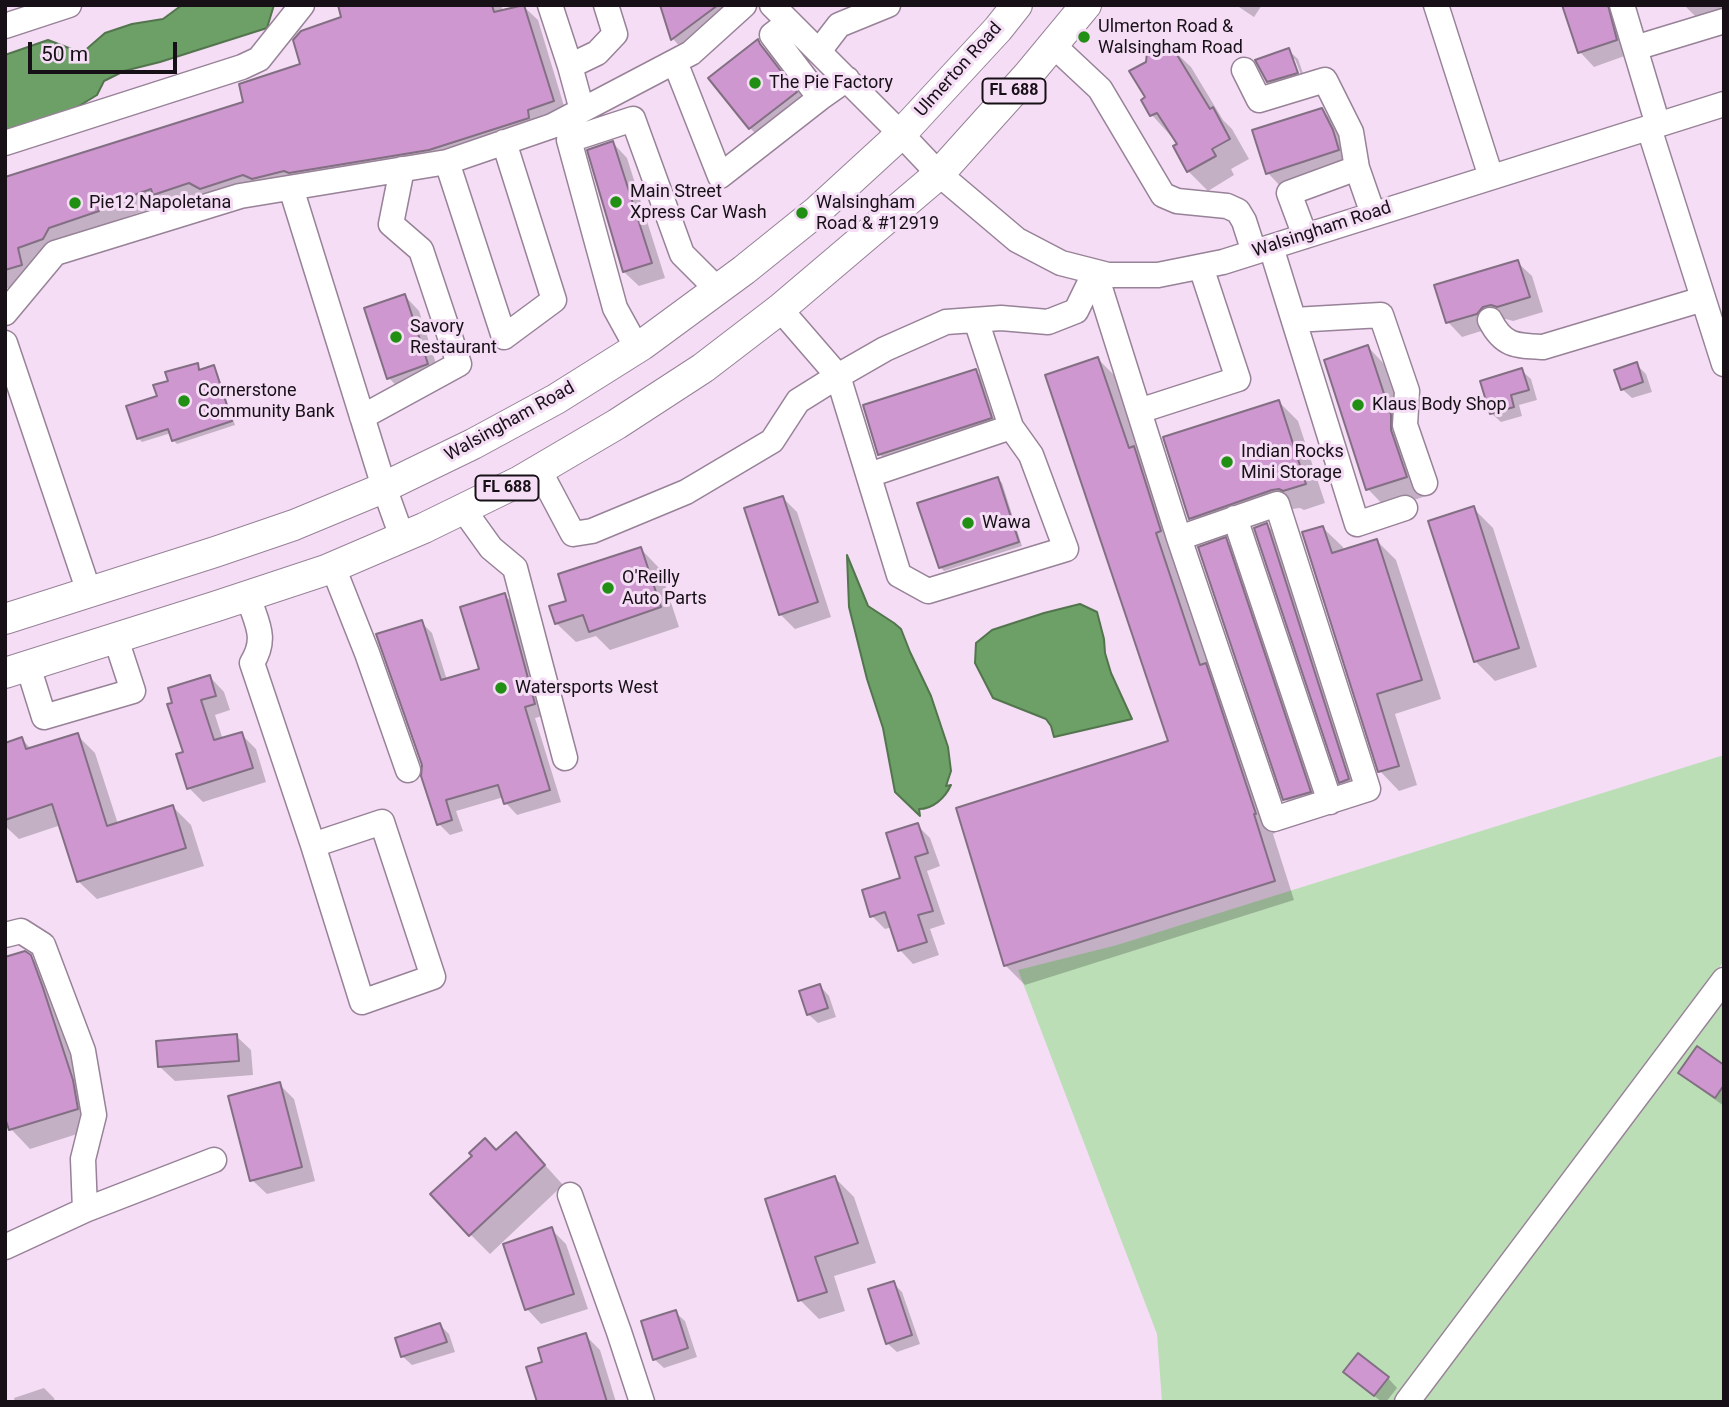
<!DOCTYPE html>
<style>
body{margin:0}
#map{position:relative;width:1729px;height:1407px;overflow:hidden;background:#f4ddf5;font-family:Roboto,sans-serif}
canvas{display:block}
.frame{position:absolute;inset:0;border:7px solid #171017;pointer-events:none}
.scale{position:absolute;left:28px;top:42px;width:149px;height:32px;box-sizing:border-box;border:4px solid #171017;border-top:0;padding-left:9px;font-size:21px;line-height:24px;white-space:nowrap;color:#171017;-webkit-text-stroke:5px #f4ddf5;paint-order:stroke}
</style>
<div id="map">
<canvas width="1729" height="1407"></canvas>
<div class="frame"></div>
<div class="scale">50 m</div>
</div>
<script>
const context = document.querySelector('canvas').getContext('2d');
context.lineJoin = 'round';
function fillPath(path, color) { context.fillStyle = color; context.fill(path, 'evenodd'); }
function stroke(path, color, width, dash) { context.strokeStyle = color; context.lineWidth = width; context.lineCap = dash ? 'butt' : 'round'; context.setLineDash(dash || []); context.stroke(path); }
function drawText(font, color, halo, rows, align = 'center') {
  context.font = font + ' Roboto,sans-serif'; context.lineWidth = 6; context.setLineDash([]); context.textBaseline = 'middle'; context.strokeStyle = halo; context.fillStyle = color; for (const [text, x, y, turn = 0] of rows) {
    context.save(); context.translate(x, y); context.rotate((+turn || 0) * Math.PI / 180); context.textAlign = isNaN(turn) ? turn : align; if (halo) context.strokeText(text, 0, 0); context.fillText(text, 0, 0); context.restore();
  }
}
fillPath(new Path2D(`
 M1724 755V961L1393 1402H1162L1157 1334 1018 970 1117 945Z
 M1724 998V1402H1421Z`), '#bcdeb7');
const water = new Path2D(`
 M182 5H274L267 28 160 62 124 71 104 81 97 95 53 122 5 133V55L48 40 82 53 105 33 132 24 163 19Z
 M847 555 868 606 894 623 901 629 910 652 931 696 948 747 951 771 946 786 951 785C945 798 933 809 919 809L920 816 895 792 883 728 867 679 849 607Z
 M1080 604 1097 612 1104 639 1105 653 1111 673 1132 719 1054 737 1051 726 1046 719 993 698 975 663 976 643 992 630 1044 613Z`);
fillPath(water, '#6da066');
stroke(water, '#53754e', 2);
fillPath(new Path2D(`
 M340 5H501L503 11 523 6 538 20 567 116 543 132 169 209 164 204 112 222 113 225 35 279 5 289V178L245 103 302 65 344 18Z
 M662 5H734L692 59 673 39Z
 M1236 5H1262L1254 17Z
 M1564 5H1624L1630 54 1594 67 1580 52Z
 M1684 5H1724V15L1701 22Z
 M758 41 772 56 810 107 765 143 750 128 711 79Z
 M1171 48 1191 67 1223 120 1232 129 1249 159 1231 169 1234 175 1208 191 1188 171 1175 147 1179 145 1152 115 1147 98 1157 57Z
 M1288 50 1298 59 1306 82 1278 91 1268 81ZM1291 59H1295L1303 80 1299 81Z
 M1322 110 1337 125 1352 165 1282 188 1268 173Z
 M613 143 627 158 665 278 639 286 624 272Z
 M1517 262 1532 276 1543 312 1513 321 1506 319 1498 321 1491 328 1462 337 1448 322Z
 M405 296 419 311 441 379 403 393 389 378Z
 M1368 347 1387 367 1410 436V451L1426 496 1387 509 1368 489Z
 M1098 359 1117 378 1225 685 1275 833 1273 834 1294 900 1025 985 1005 965 1170 742Z
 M1636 364 1646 374 1652 392 1632 398 1622 389Z
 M197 365 202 371 213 367 217 372 235 425 177 444 173 440 171 433 142 442 138 438 159 397 170 382Z
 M1521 370 1531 379 1537 400 1519 405 1522 416 1501 422 1491 413Z
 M975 371 980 375 995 422 884 458 879 454Z
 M1279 402 1298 421 1325 503 1304 510 1300 508 1292 509 1210 538 1190 518Z
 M998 479 1002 483 1022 546 944 571 940 567Z
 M783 498 797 512 831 617 795 629 780 614Z
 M1473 508 1493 528 1537 667 1495 681 1475 661Z
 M1267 525 1287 545 1360 801 1341 782Z
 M1323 528 1343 547 1344 551 1377 541 1396 560 1441 699 1395 714 1417 785 1399 791 1380 771Z
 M1225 540 1245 559 1329 811 1305 819 1285 799Z
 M641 549 660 569 679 627 610 650 596 636 576 642 556 623 569 602Z
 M504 595 516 606 546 715 535 718 561 802 517 815 506 803 504 797 456 811 463 831 450 835 439 824 421 622 432 633 447 680 481 670Z
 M210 677 224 692 230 710 215 715 223 740 241 734 256 749 266 782 203 802 189 788 185 754 169 705Z
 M77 735 95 753 118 824 173 807 191 825 204 866 97 899 78 881 61 825 19 839 5 826V745L22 739 31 749Z
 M917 825 930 838 940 866 927 871 945 924 930 929 939 955 913 964 900 950 892 927 885 929 872 916 903 879Z
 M30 956 50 976 96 1128 30 1149 11 1129Z
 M820 986 829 996 836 1017 818 1023 808 1014Z
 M236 1036 251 1050 253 1075 175 1081 160 1067Z
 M1724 1067V1106L1690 1082 1680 1073Z
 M279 1084 294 1099 315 1181 267 1194 252 1180Z
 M497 1152 535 1154 563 1185 490 1254 470 1234Z
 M835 1178 854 1197 876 1263 834 1276 845 1311 819 1319 800 1300Z
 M551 1229 566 1244 588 1309 541 1324 527 1309Z
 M893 1283 902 1292 920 1344 897 1352 887 1343Z
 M675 1312 685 1321 697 1357 664 1368 654 1359Z
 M440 1325 449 1334 455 1352 412 1365 402 1356Z
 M585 1335 600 1350 616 1402H539L544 1363Z
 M1388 1378 1397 1388 1386 1402H1382L1355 1381Z
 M44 1388 54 1398 55 1402H15L14 1398Z`), '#0003');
const building = new Path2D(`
 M338 5H492L494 12 524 5 554 101 528 110 529 118 429 150 289 173 284 171 252 179 243 175 200 189 189 183 153 195 151 189 98 208 99 211 49 228 43 239 18 248 22 265 5 270V177L243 102 239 84 300 64 293 40 301 31 341 17Z
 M660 5H718L671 40Z
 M1562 5H1608L1617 40 1578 53Z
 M758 39 760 44 797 92 749 129 708 78Z
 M1171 45 1210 109 1213 107 1230 139 1212 149 1216 156 1187 172 1173 146 1177 144 1157 113 1150 116 1141 100 1145 97 1129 71 1146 62 1147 52 1157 55Z
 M1289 48 1298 73 1267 82 1255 60Z
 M1322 108 1333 130 1339 150 1266 174 1252 130Z
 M613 141 652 263 623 272 587 150Z
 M1518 260 1530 297 1497 307 1491 305 1483 307 1477 314 1446 323 1434 285Z
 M405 294 428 364 387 379 364 308Z
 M1368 345 1391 415V430L1407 477 1366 490 1324 360Z
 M1098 357 1129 448 1134 446 1161 531 1156 533 1200 665 1206 663 1256 814H1254L1275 881 1004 966 956 808 1168 741 1045 375Z
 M1637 362 1643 382 1621 390 1614 370Z
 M198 363 199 370 214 365 232 421 172 441 168 429 137 439 126 406 157 396 153 385 168 381 165 372Z
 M1522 368 1529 390 1511 395 1514 407 1490 414 1480 381Z
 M976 369 992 418 878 455 863 405Z
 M1279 400 1306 484 1283 491 1279 489 1272 490 1189 519 1163 437Z
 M998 477 1019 542 939 568 917 503Z
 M783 496 818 602 779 615 744 508Z
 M1474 506 1519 648 1474 662 1428 521Z
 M1267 523 1349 779 1339 783 1254 528Z
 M1323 526 1332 553 1377 539 1422 680 1377 694 1399 766 1378 772 1302 532Z
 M1226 537 1311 792 1283 800 1198 547Z
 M641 547 661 607 589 632 583 615 555 624 549 606 566 601 558 574Z
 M505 593 535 704 525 707 550 790 504 804 498 785 446 800 452 820 437 825 421 776 422 765 376 634 422 620 441 680 479 669 460 607Z
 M210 675 216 696 201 700 214 740 242 732 253 768 187 789 176 754 183 752 167 704 172 703 168 688Z
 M78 733 107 826 173 805 186 848 77 882 52 804 5 820V743L22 737 26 749Z
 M918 823 928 853 915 857 933 911 918 915 927 942 898 951 885 912 870 917 862 890 900 878 886 833Z
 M25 951 31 955 43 988 73 1080 78 1109 9 1130 5 1118V957Z
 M820 984 828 1008 807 1015 799 991Z
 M237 1034 239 1061 158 1067 156 1041Z
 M1697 1046 1724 1065V1085L1715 1098 1678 1073Z
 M280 1082 302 1167 250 1181 228 1096Z
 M516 1132 545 1165 469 1236 430 1194 472 1156 469 1153 485 1138 496 1150Z
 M835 1176 858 1243 815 1257 827 1292 798 1301 765 1199Z
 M552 1227 574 1294 525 1310 503 1244Z
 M894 1281 912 1335 886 1344 868 1289Z
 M676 1310 688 1348 653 1360 641 1321Z
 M440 1323 447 1342 401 1357 395 1338Z
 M586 1333 607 1402H537L526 1367 542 1362 538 1348Z
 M1358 1353 1389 1377 1374 1396 1343 1372Z`);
fillPath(building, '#ce97cf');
stroke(building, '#836f83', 2);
const minor = new Path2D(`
 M550 5 570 66 582 110
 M772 5 901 134 939 174 1017 240 1061 263 1108 275H1158L1223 262 1724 104
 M1436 5 1491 177
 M1622 5 1658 125
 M789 22 772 35 820 98
 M5 26 69 5
 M1053 45 1100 89 1163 195 1177 201 1227 206 1238 211 1244 221 1254 252
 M1635 48 1724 21
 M819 51 839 25 888 5
 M675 62 720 176 820 98 847 79
 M570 66 597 53 615 34 606 5
 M1244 70 1259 100 1325 80 1351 132 1357 168
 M1649 128 1724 364
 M5 143 242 67 259 59 302 5
 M447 162 504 337 554 300 504 142
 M291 188 384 487 402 537
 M1305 236 1289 193 1357 168 1373 214
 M1271 247 1357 524 1405 508
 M1095 272 1179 538 1277 504 1368 789 1274 819 1179 538
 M780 309 838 376 885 349 946 322 1001 318 1048 322 1076 311 1095 272
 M5 313 55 253 240 196 447 162 552 126 691 53 744 5
 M1294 320 1381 315 1407 391 1405 425 1425 483
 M1490 320C1503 346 1516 346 1543 347L1703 299
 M5 343 89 592
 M637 348 615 308 569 140 633 119 682 254 718 290
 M1139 411 1238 379 1201 267
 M362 417 459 364 421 250 391 224 402 169
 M539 470 573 534 592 531 686 492 772 441 798 401 838 376 899 575 928 591 1066 549 1031 455 1011 427 976 320
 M869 475 1011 427
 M463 509 491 548 515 568 565 758
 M1235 518 1330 802
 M333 567 367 653 408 770
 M248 596C256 623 268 637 252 663L313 845 362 1002 433 977 382 822 313 845
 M28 666 44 717 133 691 116 639
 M5 935 21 931 43 945 83 1051 94 1115 83 1159 85 1210 5 1247
 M570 1195 619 1332 642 1402
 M85 1210 214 1160
 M1407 1402 1724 980`);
const major = new Path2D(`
 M5 619 215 552 294 525 376 491 473 444 556 399 642 345 744 270 816 212 901 134 998 29 1017 5
 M5 673 217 606 326 570 424 528 520 481 617 424 703 368 780 309 939 174 1028 75 1086 5`);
stroke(minor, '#978297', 27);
stroke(major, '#978297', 32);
stroke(minor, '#fff', 24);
stroke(major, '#fff', 30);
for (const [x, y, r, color] of [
 [1084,37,7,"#218f14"],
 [755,83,7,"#218f14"],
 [616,202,7,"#218f14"],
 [75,203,7,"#218f14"],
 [802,213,7,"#218f14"],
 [396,337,7,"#218f14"],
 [184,401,7,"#218f14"],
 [1358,405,7,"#218f14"],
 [1227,462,7,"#218f14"],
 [968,523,7,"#218f14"],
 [608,588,7,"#218f14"],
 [501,688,7,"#218f14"]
]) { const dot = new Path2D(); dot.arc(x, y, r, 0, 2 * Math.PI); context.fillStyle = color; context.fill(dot); stroke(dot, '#f4ddf5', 2.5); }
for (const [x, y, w] of [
 [1014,91,63],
 [507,488,63]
]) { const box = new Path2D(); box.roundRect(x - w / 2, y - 12.5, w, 25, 5); context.fillStyle = '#f4ddf5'; context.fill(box); stroke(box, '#171017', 2); }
drawText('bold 16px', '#171017', null, [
 ["FL 688",1014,91],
 ["FL 688",507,488]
]);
drawText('18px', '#171017', '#f4ddf5', [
 ["Ulmerton Road &",1098,27],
 ["Walsingham Road",1098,48],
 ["The Pie Factory",769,83],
 ["Main Street",630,192],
 ["Xpress Car Wash",630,213],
 ["Pie12 Napoletana",89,203],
 ["Walsingham",816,203],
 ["Road & #12919",816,224],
 ["Savory",410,327],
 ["Restaurant",410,348],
 ["Cornerstone",198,391],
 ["Community Bank",198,412],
 ["Klaus Body Shop",1372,405],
 ["Indian Rocks",1241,452],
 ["Mini Storage",1241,473],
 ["Wawa",982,523],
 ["O'Reilly",622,578],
 ["Auto Parts",622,599],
 ["Watersports West",515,688]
], 'left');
drawText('18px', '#171017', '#f4ddf5', [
 ["Ulmerton Road",959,70,-48],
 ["Walsingham Road",1322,230,-18],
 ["Walsingham Road",510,422,-29]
]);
</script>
